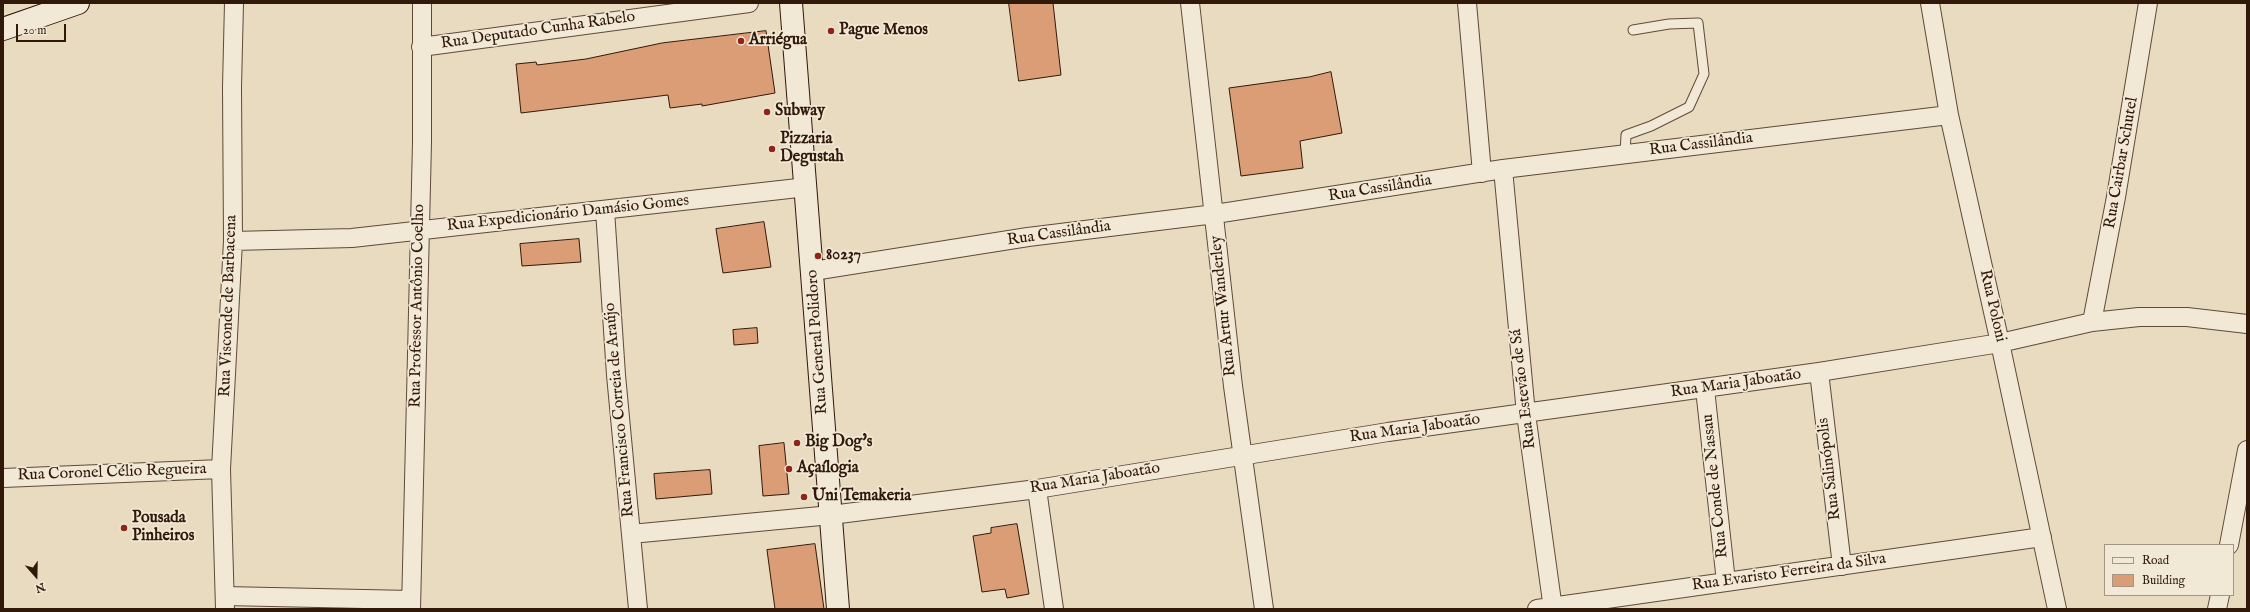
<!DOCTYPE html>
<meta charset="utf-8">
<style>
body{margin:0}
#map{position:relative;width:2250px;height:612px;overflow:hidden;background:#e9dbc0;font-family:"IM FELL English",serif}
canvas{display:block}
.frame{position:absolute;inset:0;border:4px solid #31190a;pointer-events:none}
.legend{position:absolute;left:2104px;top:544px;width:130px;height:52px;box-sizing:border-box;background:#f1e8d6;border:1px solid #a49584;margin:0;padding:5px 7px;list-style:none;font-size:12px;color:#31190a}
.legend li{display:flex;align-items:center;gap:8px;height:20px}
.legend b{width:20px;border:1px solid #a49584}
.north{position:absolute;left:16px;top:556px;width:40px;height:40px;-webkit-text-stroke:3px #f1e8d6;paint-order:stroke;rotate:160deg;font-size:11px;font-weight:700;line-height:16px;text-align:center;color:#31190a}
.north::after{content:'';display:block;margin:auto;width:14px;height:18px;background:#31190a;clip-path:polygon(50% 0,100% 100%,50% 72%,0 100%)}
.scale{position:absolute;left:16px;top:24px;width:50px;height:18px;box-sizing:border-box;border:2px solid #31190a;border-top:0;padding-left:5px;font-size:12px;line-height:14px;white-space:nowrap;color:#31190a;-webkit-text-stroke:3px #f1e8d6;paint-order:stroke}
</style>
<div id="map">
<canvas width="2250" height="612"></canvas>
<div class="frame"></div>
<ul class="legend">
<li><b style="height:5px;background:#f1e8d6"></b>Road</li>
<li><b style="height:11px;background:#db9d76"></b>Building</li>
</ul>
<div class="north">N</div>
<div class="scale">20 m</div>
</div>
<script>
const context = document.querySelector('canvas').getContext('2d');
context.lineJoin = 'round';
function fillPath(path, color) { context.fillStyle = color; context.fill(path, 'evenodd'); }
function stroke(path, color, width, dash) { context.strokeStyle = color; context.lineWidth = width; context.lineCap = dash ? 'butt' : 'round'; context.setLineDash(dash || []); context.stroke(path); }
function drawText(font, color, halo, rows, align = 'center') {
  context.font = font + ' "IM FELL English",serif'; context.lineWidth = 3.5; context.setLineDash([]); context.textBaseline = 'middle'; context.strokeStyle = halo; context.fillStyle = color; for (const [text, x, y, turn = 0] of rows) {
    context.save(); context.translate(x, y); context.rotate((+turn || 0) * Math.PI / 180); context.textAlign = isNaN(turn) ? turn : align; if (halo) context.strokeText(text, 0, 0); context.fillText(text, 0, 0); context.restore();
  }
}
const building = new Path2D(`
 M1009 3H1053L1061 75 1019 81Z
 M766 31 775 93 702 106V104L670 108 668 95 521 113 516 64 536 62 537 65 586 59 662 43Z
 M1331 72 1342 133 1300 141 1303 168 1241 176 1229 88 1309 77Z
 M764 222 771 267 723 273 716 229Z
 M579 239 581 262 522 266 520 244Z
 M757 328 758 343 734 345 733 330Z
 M784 443 789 494 763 496 759 446Z
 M710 470 712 494 656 499 654 474Z
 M1017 524 1029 594 1007 598 1005 589 982 592 973 536 991 533V528Z
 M815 544 824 609H775L767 550Z`);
fillPath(building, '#db9d76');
stroke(building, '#31190a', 1);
const lane = new Path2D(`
 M1625 154 1626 135 1651 126 1689 107 1704 74 1698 23 1669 24 1633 30`);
const street = new Path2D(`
 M1190 3 1233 386 1264 609
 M1467 3 1482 173
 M1930 3 1949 115 2000 343 2057 609
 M421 47 749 3
 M1503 169 1526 414 1553 609
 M605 210 616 375 638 609
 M233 241 352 238 807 187
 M813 271 1028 237 1215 214 1503 169 1949 115
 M2092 322 2116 197 2148 3
 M1819 372 1842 566
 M1705 389 1726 582
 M3 478 221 469
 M1037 489 1054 609
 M631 534 831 515 1037 489 1388 432 1819 372 2000 343 2092 322 2139 317H2187L2247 324
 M2229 545 2247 450
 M225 596 411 600
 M225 609 221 469 233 241 232 87 234 3
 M411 609 422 142V3
 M1537 609 2042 537
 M2217 609 2220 595`);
const secondary = new Path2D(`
 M791 3 838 609
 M3 29 78 3`);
stroke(lane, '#5f4a38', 11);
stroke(street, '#5f4a38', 20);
stroke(secondary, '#31190a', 24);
stroke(lane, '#f1e8d6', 9);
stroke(street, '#f1e8d6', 18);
stroke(secondary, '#f1e8d6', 22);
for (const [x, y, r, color] of [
 [831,31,4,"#8f2418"],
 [741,41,4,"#8f2418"],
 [767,112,4,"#8f2418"],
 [772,149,4,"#8f2418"],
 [818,256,4,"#8f2418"],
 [797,443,4,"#8f2418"],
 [789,469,4,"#8f2418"],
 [804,497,4,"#8f2418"],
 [124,528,4,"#8f2418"]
]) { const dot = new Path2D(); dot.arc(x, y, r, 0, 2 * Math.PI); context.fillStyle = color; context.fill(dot); stroke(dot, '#f1e8d6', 1.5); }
drawText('16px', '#31190a', '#f1e8d6', [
 ["Rua Deputado Cunha Rabelo",538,31,-8],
 ["Rua Cassilândia",1701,145,-7],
 ["Rua Cairbar Schutel",2122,163,-80],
 ["Rua Cassilândia",1380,189,-9],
 ["Rua Expedicionário Damásio Gomes",568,214,-6],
 ["Rua Cassilândia",1059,234,-8],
 ["Rua Visconde de Barbacena",229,306,-88],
 ["Rua Professor Antônio Coelho",418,306,-89],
 ["Rua Artur Wanderley",1224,306,-96],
 ["Rua Poloni",1992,306,77],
 ["Rua General Polidoro",818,342,-94],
 ["Rua Maria Jaboatão",1736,384,-8],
 ["Rua Estevão de Sá",1524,389,-97],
 ["Rua Francisco Correia de Araújo",620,410,-95],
 ["Rua Maria Jaboatão",1415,429,-8],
 ["Rua Salinópolis",1830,469,-97],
 ["Rua Coronel Célio Regueira",112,473,-2],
 ["Rua Maria Jaboatão",1095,479,-9],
 ["Rua Conde de Nassau",1716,486,-96],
 ["Rua Evaristo Ferreira da Silva",1789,573,-8]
]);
drawText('bold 16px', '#31190a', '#f1e8d6', [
 ["Pague Menos",839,31],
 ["Arriégua",749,41],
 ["Subway",775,112],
 ["Pizzaria",780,140],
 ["Degustah",780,158],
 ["80237",826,256],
 ["Big Dog's",805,443],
 ["Açaílogia",797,469],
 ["Uni Temakeria",812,497],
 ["Pousada",132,519],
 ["Pinheiros",132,537]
], 'left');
</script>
